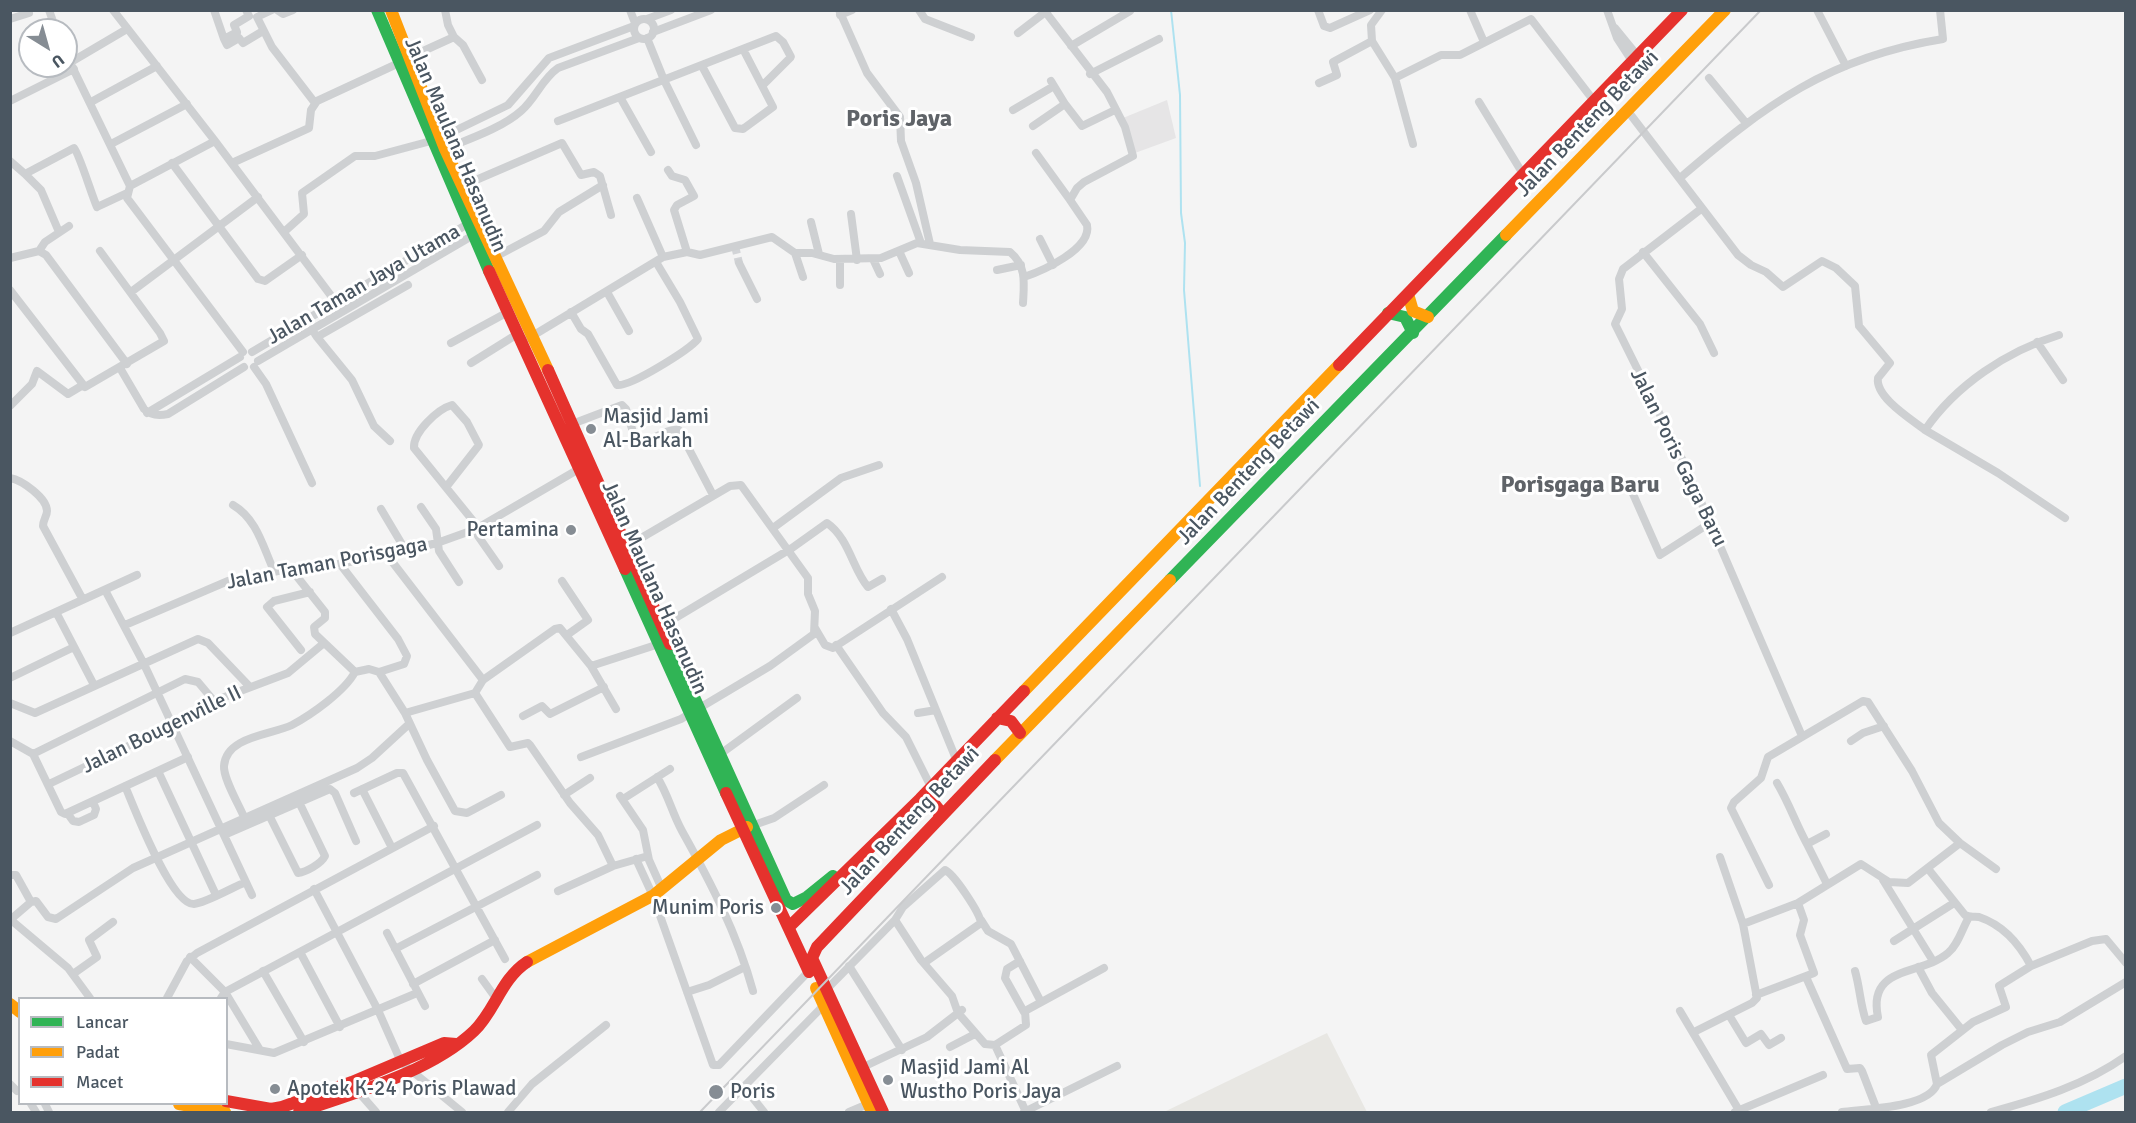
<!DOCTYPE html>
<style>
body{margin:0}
#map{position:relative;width:2136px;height:1123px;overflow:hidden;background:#f4f4f4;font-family:Signika,sans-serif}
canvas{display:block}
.frame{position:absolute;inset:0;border:12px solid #4a5661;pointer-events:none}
.legend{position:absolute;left:18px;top:997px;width:210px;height:108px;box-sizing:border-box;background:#fff;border:2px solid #b7bbc0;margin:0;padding:8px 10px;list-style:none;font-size:18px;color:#4a5661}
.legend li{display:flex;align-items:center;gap:12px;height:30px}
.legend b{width:30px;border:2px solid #b7bbc0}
.north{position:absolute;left:18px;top:18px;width:60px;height:60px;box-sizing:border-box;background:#fff;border:2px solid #b7bbc0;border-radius:50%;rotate:143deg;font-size:16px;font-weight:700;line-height:24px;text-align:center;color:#4a5661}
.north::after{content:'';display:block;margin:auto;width:21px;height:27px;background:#868d94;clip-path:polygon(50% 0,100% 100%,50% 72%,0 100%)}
</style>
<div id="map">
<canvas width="2136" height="1123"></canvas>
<div class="frame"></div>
<ul class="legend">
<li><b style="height:8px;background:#30b455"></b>Lancar</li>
<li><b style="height:8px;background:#ff9f0a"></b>Padat</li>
<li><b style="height:8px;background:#e5322d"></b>Macet</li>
</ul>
<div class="north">U</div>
</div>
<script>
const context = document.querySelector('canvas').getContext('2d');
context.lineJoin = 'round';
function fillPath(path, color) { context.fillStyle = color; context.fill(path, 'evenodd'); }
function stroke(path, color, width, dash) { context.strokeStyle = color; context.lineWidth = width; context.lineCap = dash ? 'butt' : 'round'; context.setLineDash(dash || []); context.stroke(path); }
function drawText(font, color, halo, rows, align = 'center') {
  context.font = font + ' Signika,sans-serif'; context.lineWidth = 6; context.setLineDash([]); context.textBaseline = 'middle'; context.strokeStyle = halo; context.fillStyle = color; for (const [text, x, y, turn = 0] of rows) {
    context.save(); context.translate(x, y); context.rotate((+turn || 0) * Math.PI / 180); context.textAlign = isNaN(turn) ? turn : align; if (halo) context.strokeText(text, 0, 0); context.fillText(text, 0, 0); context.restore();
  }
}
fillPath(new Path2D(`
 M1327 1033 1367 1112H1164Z`), '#e8e7e3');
fillPath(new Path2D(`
 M1167 100 1176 138 1135 153 1123 118Z`), '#e6e5e6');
stroke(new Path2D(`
 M1171 10 1180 95 1181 213 1185 243 1184 290 1200 486`), '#aee2f0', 2);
stroke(new Path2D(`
 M2065 1112 2126 1086`), '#aee2f0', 15);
stroke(new Path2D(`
 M735 246 739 263`), '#d2d4d7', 8, [8, 4]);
stroke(new Path2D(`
 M49 10 56 30
 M113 10 215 141 335 301
 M214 10 224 39 237 32 234 25 249 16 246 10
 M272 10 257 17 272 47 315 103
 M277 10 283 14 293 10
 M630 10 635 23
 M839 10 867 73 900 117 901 141 916 183 930 244
 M919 10 925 19 971 37
 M1318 10 1324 26 1330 28 1370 10
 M1382 10 1371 25 1372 41 1395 78 1413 144
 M1470 10 1484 42
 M1607 10 1617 38 1632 61
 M1817 10 1846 66
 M840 15 852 10
 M10 19 29 13
 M647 19 671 10
 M634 29a10 10 0 1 1 20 0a10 10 0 1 1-20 0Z
 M1615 28 1637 55
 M653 32 711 10
 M1018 33 1048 10
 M454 37 463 45 482 80
 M647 38 664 80 696 145
 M224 39 227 45 239 38 243 43 263 31
 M1071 46 1130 11
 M66 54 130 186
 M410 57 454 37 448 25 445 10
 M71 62 127 29
 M702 66 735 128 743 129 773 107 743 49
 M1090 74 1159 39
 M1395 78 1441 55H1460L1531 19 1594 101
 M1709 78 1746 123
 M1051 81 1065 104
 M1319 83 1337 75 1333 62 1372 41
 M620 97 651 152
 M10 101 74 69
 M91 102 157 66
 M1479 102 1523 174
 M1013 110 1054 86
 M1627 110 1738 255 1751 265 1766 272 1783 287 1822 261 1836 268 1855 286 1859 326 1890 363 1878 378C1875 397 1911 419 1925 430 1956 385 2007 351 2059 335
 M558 121 776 36 783 42 791 57 763 85
 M1033 126 1065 104 1082 126 1115 110
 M440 138 508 105 549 58 634 26
 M215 141 130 186 127 198 243 352
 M111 144 187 104
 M445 149C469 139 502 128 521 111 536 98 542 79 558 68L639 38
 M1036 153 1070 200
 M10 161 25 174 74 148C79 153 92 196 97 207L127 193
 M172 163 258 279 265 281 302 255
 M232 163 309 128 311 110 317 101 399 63
 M668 170 672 176 685 180 694 196 677 205 674 210 687 252
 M25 174 41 190 59 232
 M897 176 921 243
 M1680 178C1765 105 1829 57 1943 39L1940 10
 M462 186 562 143 581 175 594 172 600 176 611 215
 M637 198 663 257
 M1701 209 1623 269 1619 279 1622 309 1615 324 1686 467 1802 736
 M851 214 857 260
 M811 222 819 254
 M284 232 304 214 302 193 355 156H375L431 141
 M1040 239 1053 265
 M39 251 45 242 69 226
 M899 251 909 273
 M1643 252 1700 324 1714 353
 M795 253 803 277
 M495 257 544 231 559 212 603 185
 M10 258 39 251 46 255 127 364
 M840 259V285
 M873 259 880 274
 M739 263 757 299
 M997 270 1021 265
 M1024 277C1042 271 1092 249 1087 225L1070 200 1077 188 1084 182 1133 156 1125 127 1107 92 1044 10
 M10 290 85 387 164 341 160 333 100 251
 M131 292 258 197
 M607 292 629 331
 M571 312 581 329 588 334 617 385C630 387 689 350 698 339L680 302 656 262
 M315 334 317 337 408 285
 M317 337 352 380 374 426 390 441
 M529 338 663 257 687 252 700 255 772 237 795 253H812L834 259 881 258 917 243 960 250 1010 252C1027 266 1024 284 1023 303
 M2037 342 2063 380
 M451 343 508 312
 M252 352 471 222
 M258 361 477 233
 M471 363 519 333
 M254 367 266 384 312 483
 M120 368 144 409C151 416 159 416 168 414L244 367
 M10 406 32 384 37 371 68 394 83 385
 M147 413 240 357
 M572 424 622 405 626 409 636 442C652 443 664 428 679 430L713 495
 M1925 430 1998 473 2065 518
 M10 478C22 480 47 498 47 511 47 516 43 520 43 526L82 598
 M447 486 479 445 467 422 452 405C438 409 413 432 414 448L474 522 478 536 499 566
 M1633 494 1660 555 1710 523
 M233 505C257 519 263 547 274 571
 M421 507 436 529 439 551 459 582
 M381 509 406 551
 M773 528 841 478 879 465
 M387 555 483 680
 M340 564 398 639 407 656 404 664 379 672
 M291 569 325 612V618L314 627 315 634 355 672 369 669 379 672 405 713 427 760 455 811 467 813 501 795
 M562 581 588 620 567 635
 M105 590 143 662 252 895
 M891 609 907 639 936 710
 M56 612 94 685
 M125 625 228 581 283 570 322 567 387 555 437 543 476 529 584 466
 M662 626 792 548 827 523C849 538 853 570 868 587L882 579
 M815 628 825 645 833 648 942 577
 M10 633 137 575
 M836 645 883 713 906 737 931 787
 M301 650 267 607 274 601 310 592
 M591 666 659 644
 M10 678 74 647
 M10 703 35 713 198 639 208 643 250 687
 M405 713 475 693
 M918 713 936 710 956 759
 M523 716 542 706 550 714 604 687
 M10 741 33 754 61 812 65 814 188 757
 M1851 741 1863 733 1884 726
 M33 754 185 679 198 682 214 701
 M719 755 797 698
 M581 757 681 719 770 666 814 634 815 611 808 594V578L741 485 730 486 624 548
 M158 771 216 895
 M657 777C668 794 672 813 682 831 711 883 737 933 753 991
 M1777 783C1789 803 1796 824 1807 844
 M49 784 172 725 214 701 288 673 324 643
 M125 786C134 807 171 905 194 904 206 903 233 887 246 882
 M362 789 392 848
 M354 793 397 773H403L505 959
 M564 795 590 778
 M620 796 643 830 649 860 662 889
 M623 799 670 769
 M68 814 73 821 79 822 94 815 96 809 93 802
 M269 815 298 873C306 872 321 864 325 856L299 802
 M244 817C239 805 223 778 224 766 226 736 272 735 292 725 311 715 345 691 355 672
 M751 826 774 818 824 785
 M1826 834 1807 844 1827 884
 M224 835 330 789 335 793 356 841
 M636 859 653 896 713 1065H719L809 971
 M613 866 598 835 570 803 530 745 528 743 510 747 475 693 483 680 555 629 560 628 591 666 616 709
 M1929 870 1965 915C1970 918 1974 916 1979 917 2003 925 2020 945 2031 966L2092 941 2106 939 2126 963
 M10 875H16L31 902 36 901 48 917 56 919 133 868 357 768 372 758 409 724
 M1883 880 1933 961
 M1769 885 1731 808 1734 802 1761 778 1768 757 1863 701 1868 702 1912 771 1939 823 1960 843 1996 869
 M314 889 378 1010 401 1062 462 1112
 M558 891 613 866 648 856
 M10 920 31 902
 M11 920 68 968 90 998
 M981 920 988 931 1011 944 1041 1002
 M1743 924 1798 903 1861 864 1889 882 1908 883 1960 843
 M387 933 425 1006
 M1894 941 1954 903
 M395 949 537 875
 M300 952 340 1027
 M190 957 225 992 260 1050
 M1020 961 1007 969 1005 978 1024 1012
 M924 963 981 923C980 913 954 874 945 870L903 907 895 920 921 960 952 996 958 1013 985 1044 995 1045 1026 1025 1025 1011 1104 968
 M849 966 902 1050
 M1918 967 1932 993 1962 1030
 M263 971 304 1042
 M1855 971C1860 988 1860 1004 1866 1021L1878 1017C1867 965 1921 976 1948 953 1958 945 1962 929 1969 917
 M73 974 97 957 89 940 113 922
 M1806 977 1847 1069 1860 1068 1862 1071 1877 1110
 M482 979 495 997
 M413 984 495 940
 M825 991 895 920
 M687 992 709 985 745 967
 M1756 995 1814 973 1800 935 1804 920 1798 903
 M167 998 187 961 197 953 434 826
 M221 998 225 992 537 825
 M1680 1011 1740 1112
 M1729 1015 1746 1043 1761 1034 1769 1045 1781 1038
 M1694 1032 1752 1003 1757 998 1743 924 1720 857
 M226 1044 274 1053 417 993
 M995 1045 1026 1112
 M950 1047 975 1034
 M859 1069 927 1037 962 1010
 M10 1084 17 1091
 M1937 1084 1931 1055 1973 1022 2006 1007 1999 986 2031 966
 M744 1087 764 1112
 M355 1088 376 1112
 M31 1104 36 1112
 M45 1104 49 1112
 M508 1112 532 1084 606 1025
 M719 1112 827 1002
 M849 1112 868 1104
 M1024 1112 1117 1066
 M1735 1112 1823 1075
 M1842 1112C1864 1109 1929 1108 1937 1084L2002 1045 2028 1032 2060 1022 2126 982
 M1991 1112C2039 1099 2085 1085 2126 1056`), '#ced0d2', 8);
stroke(new Path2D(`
 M377 10 489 271
 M1388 313 1405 317 1413 333
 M625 569 726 793
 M1170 580 1506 235
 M670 644 786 900 793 904 807 897 833 876`), '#30b455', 12);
stroke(new Path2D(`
 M391 10 445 149 548 370
 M1506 235 1725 10
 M1408 294 1413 311 1428 317
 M1024 691 1339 365
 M995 760 1170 580
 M527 962 654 895 721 840 747 827
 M816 988 872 1112
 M10 1004 20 1012
 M179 1104 225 1112`), '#ff9f0a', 12);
stroke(new Path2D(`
 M489 271 625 569
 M1339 365 1682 10
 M548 370 670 644
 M997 718 1011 721 1020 733
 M726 793 809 972
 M920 799 932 801 940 811 939 817
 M789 927 920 799 1024 691
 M226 1101 271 1109 282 1107 352 1082 444 1043 456 1044
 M299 1112C354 1093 431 1072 474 1031 495 1011 501 979 527 962
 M883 1112 812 958 817 947 995 760`), '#e5322d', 12);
stroke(new Path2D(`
 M700 1112 1761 10`), '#c9cacc', 2);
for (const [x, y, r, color] of [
 [591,429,6,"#868d94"],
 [571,530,6,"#868d94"],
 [776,908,6,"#868d94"],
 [888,1080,6,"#868d94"],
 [275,1089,6,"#868d94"],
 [716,1092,8,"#868d94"]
]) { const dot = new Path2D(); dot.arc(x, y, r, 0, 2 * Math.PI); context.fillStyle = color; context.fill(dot); stroke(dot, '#fff', 2); }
drawText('21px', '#4a5661', '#fff', [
 ["Jalan Benteng Betawi",1588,124,-46],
 ["Jalan Maulana Hasanudin",455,145,67],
 ["Jalan Taman Jaya Utama",364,285,-30],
 ["Jalan Poris Gaga Baru",1678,458,64],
 ["Jalan Benteng Betawi",1249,472,-46],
 ["Jalan Taman Porisgaga",327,564,-11],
 ["Jalan Maulana Hasanudin",654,588,66],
 ["Jalan Bougenville II",162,730,-26],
 ["Jalan Benteng Betawi",910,821,-47]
]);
drawText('21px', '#4a5661', '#fff', [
 ["Masjid Jami",603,417],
 ["Al-Barkah",603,441],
 ["Pertamina",559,530,"right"],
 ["Munim Poris",764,908,"right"],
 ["Masjid Jami Al",900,1068],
 ["Wustho Poris Jaya",900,1092],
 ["Apotek K-24 Poris Plawad",287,1089],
 ["Poris",730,1092]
], 'left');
drawText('bold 24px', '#5f6368', '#fff', [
 ["Poris Jaya",899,120],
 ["Porisgaga Baru",1580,486]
]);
</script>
